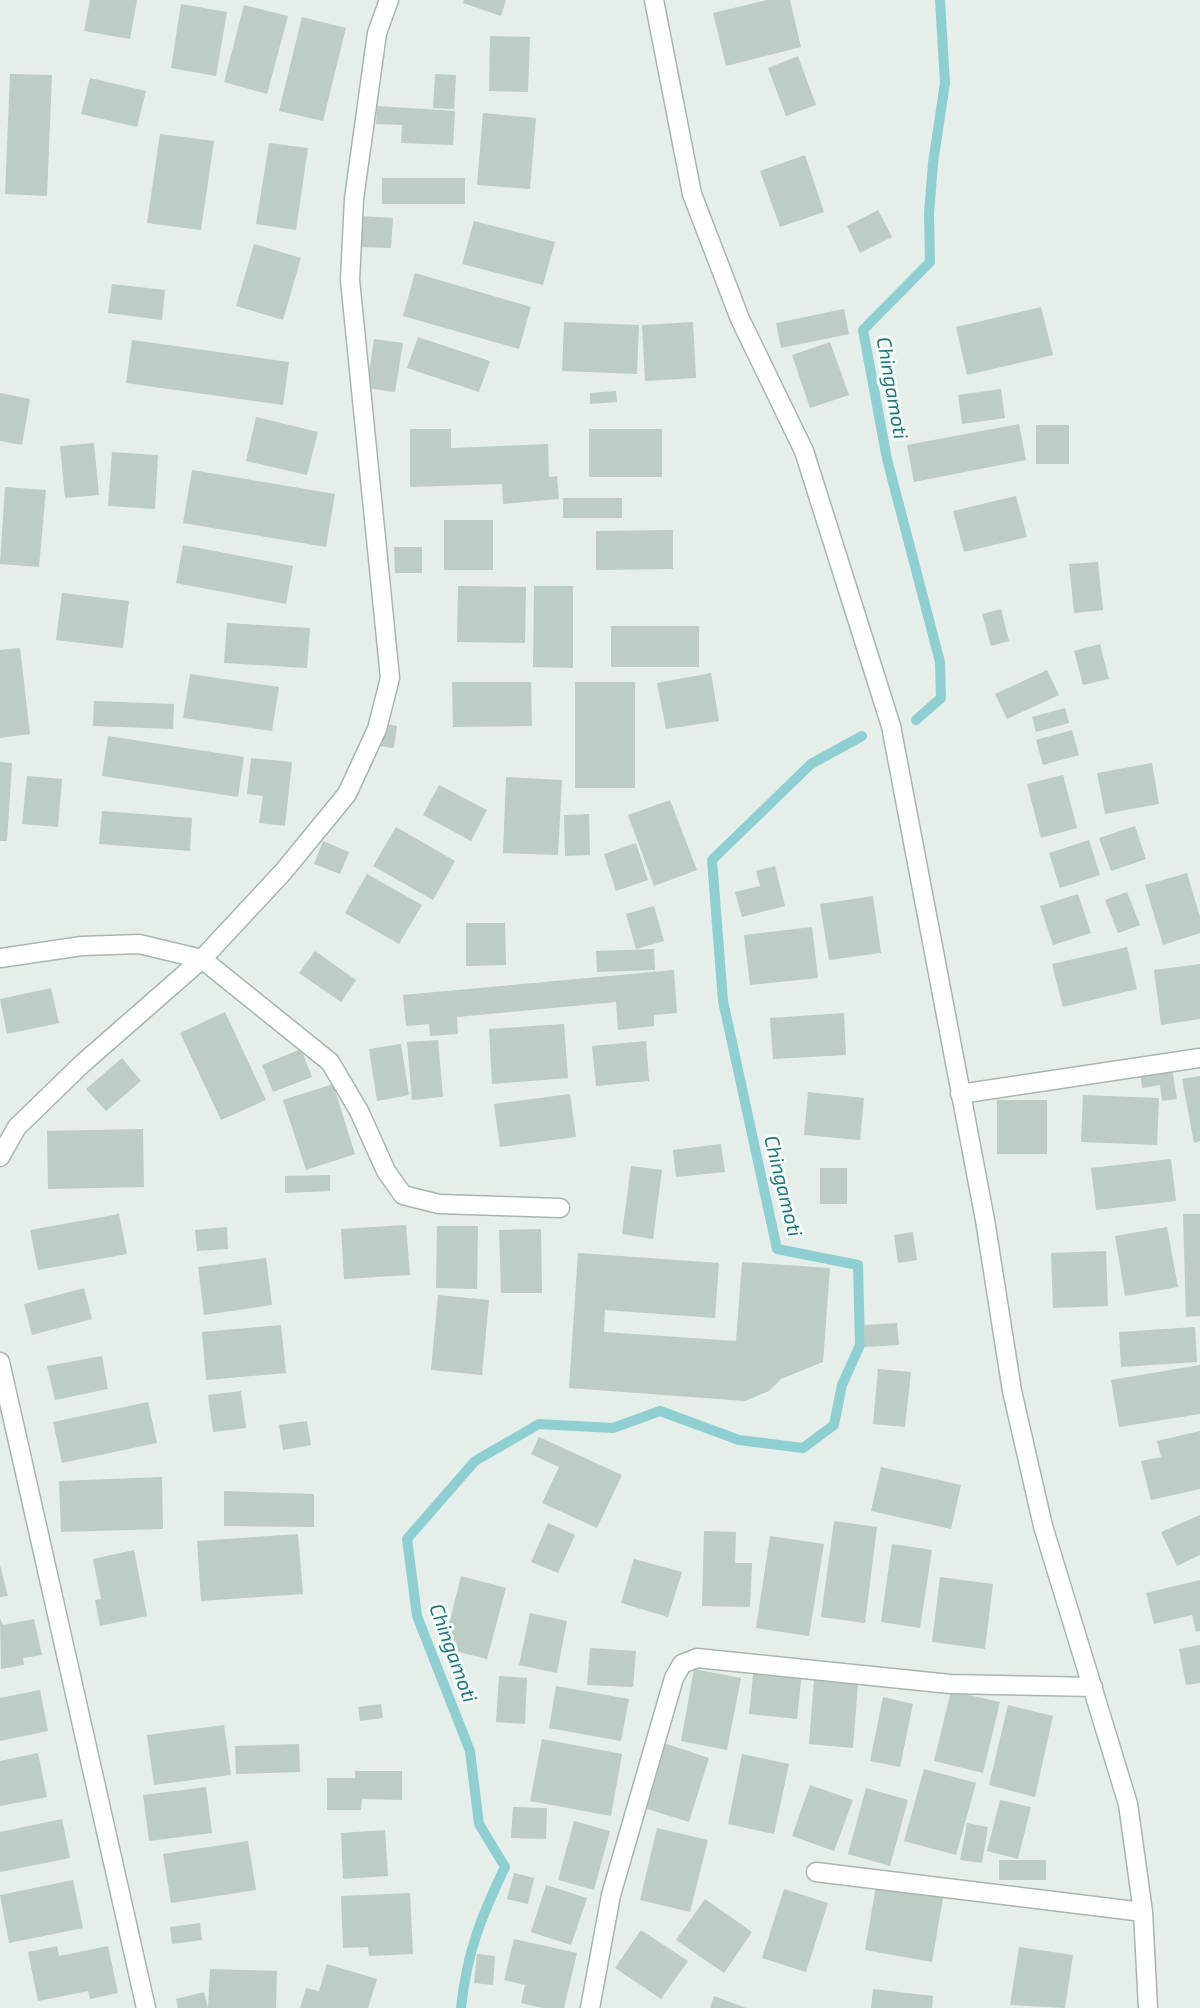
<!DOCTYPE html>
<style>
body{margin:0}
canvas{display:block;background:#e5eee9}
</style>
<canvas width="1200" height="2008"></canvas>
<script>
const context = document.querySelector('canvas').getContext('2d');
context.lineJoin = 'round';
function stroke(path, color, width, dash) { context.strokeStyle = color; context.lineWidth = width; context.lineCap = dash ? 'butt' : 'round'; context.setLineDash(dash || []); context.stroke(path); }
function fillPath(path, color) { context.fillStyle = color; context.fill(path, 'evenodd'); }
function drawText(font, color, halo, rows, align = 'center') {
  context.font = font + ' "Exo 2",sans-serif'; context.lineWidth = 6; context.setLineDash([]); context.textBaseline = 'middle'; context.strokeStyle = halo; context.fillStyle = color; for (const [text, x, y, turn = 0] of rows) {
    context.save(); context.translate(x, y); context.rotate((+turn || 0) * Math.PI / 180); context.textAlign = isNaN(turn) ? turn : align; if (halo) context.strokeText(text, 0, 0); context.fillText(text, 0, 0); context.restore();
  }
}
stroke(new Path2D(`
 M916 720 941 698 940 662 887 459 863 330 930 262 929 214 933 163 945 83 940 0
 M461 2008C467 1952 481 1917 505 1867L479 1824 470 1751 417 1616 407 1539 475 1461 539 1424 613 1428 660 1411 739 1440 803 1448 834 1425 842 1385 860 1345 858 1265 777 1249 723 1001 712 860 811 764 862 736`), '#8ed0d2', 10);
fillPath(new Path2D(`
 M90 0H137L130 39 84 31Z
 M464 0H506L501 16 463 3Z
 M767 0H790L801 47 726 66 713 13Z
 M181 4 227 12 216 76 171 68Z
 M244 5 288 16 267 94 224 82Z
 M302 17 346 28 323 121 279 111Z
 M490 36 530 37 528 92 489 91Z
 M798 56 816 105 786 116 768 68Z
 M10 74 52 75 47 196 5 194Z
 M435 74 456 75 454 109 433 108Z
 M90 78 146 91 137 127 81 114Z
 M377 106 455 111 453 145 401 143 402 125 376 124Z
 M483 113 536 118 530 189 477 185Z
 M160 134 214 141 201 230 147 223Z
 M269 143 308 148 296 230 256 224Z
 M805 155 824 212 780 227 760 171Z
 M382 178H465V204H382Z
 M878 210 892 237 860 253 847 226Z
 M359 216 393 218 391 248 357 247Z
 M474 221 555 242 543 285 462 264Z
 M254 244 301 258 283 320 236 306Z
 M415 273 531 307 519 349 403 316Z
 M112 284 165 290 162 320 108 313Z
 M1041 307 1053 355 967 375 956 327Z
 M844 309 849 334 781 348 776 323Z
 M564 322 639 325 637 374 562 371Z
 M693 322 696 378 645 381 642 325Z
 M418 337 490 361 479 392 407 368Z
 M374 339 403 343 395 392 367 388Z
 M132 340 289 362 283 405 126 383Z
 M830 342 849 395 810 408 792 355Z
 M1001 389 1005 418 962 424 958 395Z
 M616 391 617 402 590 404V393Z
 M0 393 30 399 22 445 0 441Z
 M256 417 318 432 307 475 246 461Z
 M1019 424 1026 460 914 482 907 445Z
 M1036 425H1069V464H1036Z
 M410 429H451V448L548 444 549 477 557 476 559 499 503 504 502 484 410 487Z
 M589 429H662V477H589Z
 M94 443 99 495 65 498 60 446Z
 M112 452 158 455 155 509 108 506Z
 M192 470 335 494 326 547 183 523Z
 M5 487 46 490 39 567 0 564Z
 M1016 496 1027 537 964 552 953 511Z
 M563 498H622V518H563Z
 M444 520H493V570H444Z
 M673 530V569L596 570V531Z
 M183 545 293 566 286 604 176 583Z
 M394 547H422V573H395Z
 M1098 562 1103 610 1074 613 1069 564Z
 M458 586 526 587 525 643 457 642Z
 M534 586H573V668L533 667Z
 M62 593 129 601 123 648 56 640Z
 M1001 609 1009 641 991 646 982 614Z
 M227 623 310 628 307 668 224 663Z
 M611 626H699V667H611Z
 M1100 644 1109 679 1083 685 1074 651Z
 M20 648 30 734 0 738V650Z
 M1047 670 1059 695 1007 719 995 694Z
 M711 673 719 721 666 729 657 683Z
 M190 674 279 687 272 731 183 718Z
 M452 682H531L532 726 453 727Z
 M575 682H635V788H575Z
 M94 701 174 704 173 729 93 726Z
 M1065 708 1069 723 1036 732 1032 717Z
 M375 722 397 726 394 748 371 745Z
 M1072 730 1079 755 1043 765 1036 740Z
 M108 736 244 757 238 797 102 776Z
 M251 758 292 762 285 826 259 823 263 796 247 794Z
 M0 762 12 763 7 841H0Z
 M1152 763 1159 804 1105 814 1097 773Z
 M1063 775 1077 828 1041 838 1027 784Z
 M27 776 62 779 58 827 22 824Z
 M506 777 562 780 558 855 503 853Z
 M439 785 487 810 471 841 423 815Z
 M670 800 697 870 654 886 628 815Z
 M102 811 192 818 190 851 99 844Z
 M589 814 590 855 565 856 564 815Z
 M1135 826 1146 859 1111 871 1099 838Z
 M396 827 455 861 433 900 373 866Z
 M1089 840 1100 875 1060 888 1049 853Z
 M323 841 349 852 340 874 314 864Z
 M636 843 648 880 616 891 604 854Z
 M775 866 785 906 742 917 735 892 760 886 756 871Z
 M1187 873 1200 917V933L1163 945 1145 885Z
 M367 874 422 905 399 944 345 913Z
 M1127 892 1140 925 1118 933 1105 900Z
 M1078 894 1091 933 1053 945 1040 906Z
 M873 896 881 953 829 960 820 904Z
 M654 906 664 941 636 949 626 914Z
 M466 923H505L506 965 466 966Z
 M812 927 818 978 750 985 744 935Z
 M1127 947 1137 989 1063 1007 1052 964Z
 M654 949 655 970 597 972 596 951Z
 M315 951 356 980 341 1002 299 973Z
 M1200 964V1019L1161 1025 1154 970Z
 M674 970 677 1013 654 1015V1026L618 1030 616 1002 457 1017 458 1034 430 1036 429 1024 406 1026 403 995Z
 M51 988 59 1023 7 1034 0 999Z
 M225 1012 266 1100 221 1120 180 1033Z
 M844 1013 846 1055 773 1059 770 1018Z
 M564 1024 568 1078 492 1084 489 1029Z
 M438 1040 443 1097 412 1100 407 1042Z
 M646 1041 649 1081 596 1086 592 1046Z
 M401 1044 409 1095 377 1101 369 1049Z
 M301 1049 312 1077 273 1092 262 1065Z
 M122 1058 141 1081 106 1111 86 1089Z
 M1172 1068 1177 1099 1162 1101 1160 1085 1142 1088 1140 1072Z
 M1200 1076V1141L1194 1143 1182 1079Z
 M333 1084 355 1154 306 1170 283 1100Z
 M808 1092 864 1098 860 1140 804 1135Z
 M570 1094 576 1137 500 1147 494 1104Z
 M1083 1095 1159 1098 1157 1145 1081 1142Z
 M997 1100H1047V1154H997Z
 M143 1129 144 1187 48 1189 47 1131Z
 M721 1144 725 1172 676 1177 673 1150Z
 M1171 1159 1176 1201 1096 1210 1091 1168Z
 M631 1166 662 1170 653 1239 622 1234Z
 M820 1168H847V1204H820Z
 M330 1175V1191L285 1193V1176Z
 M119 1214 127 1254 38 1270 30 1230Z
 M1183 1214H1200V1316L1186 1317Z
 M406 1225 410 1275 344 1279 341 1229Z
 M437 1226H478L477 1289 436 1288Z
 M227 1227 228 1249 197 1251 195 1230Z
 M1167 1227 1178 1287 1125 1296 1115 1236Z
 M541 1229 542 1293H501L499 1230Z
 M913 1232 917 1260 898 1263 894 1235Z
 M1106 1251 1108 1306 1053 1308 1051 1253Z
 M578 1253 719 1263 715 1318 605 1310 604 1332 736 1341 742 1262 830 1268 823 1362 781 1379 769 1391 745 1401 569 1388Z
 M266 1258 272 1305 204 1315 198 1267Z
 M84 1288 92 1319 32 1335 24 1304Z
 M438 1295 489 1300 482 1375 431 1370Z
 M897 1323 899 1345 865 1347 864 1325Z
 M281 1325 286 1373 206 1380 202 1332Z
 M1195 1327 1197 1362 1121 1367 1119 1332Z
 M102 1356 108 1389 55 1400 47 1366Z
 M1200 1365V1414L1119 1427 1111 1380Z
 M878 1369 911 1372 905 1427 873 1424Z
 M241 1391 246 1428 213 1432 208 1395Z
 M148 1402 157 1443 62 1463 53 1422Z
 M307 1421 311 1445 283 1450 279 1425Z
 M1200 1431V1489L1151 1500 1141 1461 1161 1457 1157 1441Z
 M539 1437 622 1475 597 1528 542 1503 559 1467 531 1454Z
 M881 1467 961 1485 951 1529 871 1511Z
 M162 1477 163 1529 61 1532 59 1481Z
 M224 1491 314 1494V1527L224 1526Z
 M1200 1515V1555L1177 1566 1161 1532Z
 M834 1521 877 1527 865 1623 821 1617Z
 M548 1523 575 1535 558 1573 531 1562Z
 M704 1531 736 1532 735 1563H752L750 1607 702 1606Z
 M298 1534 303 1594 201 1601 197 1541Z
 M770 1536 824 1544 809 1636 756 1628Z
 M892 1544 932 1550 920 1628 881 1622Z
 M134 1550 147 1616 100 1626 95 1600 101 1599 93 1559Z
 M634 1559 682 1572 668 1617 621 1603Z
 M0 1565 8 1596 0 1597Z
 M461 1576 506 1588 487 1659 443 1648Z
 M940 1577 993 1584 985 1649 932 1642Z
 M1200 1580V1631L1196 1632 1192 1615 1154 1624 1146 1593Z
 M530 1613 567 1621 557 1673 519 1665Z
 M0 1618 3 1625 34 1619 42 1655 23 1658 24 1665 1 1669Z
 M1200 1645V1683L1186 1685 1179 1649Z
 M590 1648 636 1651 633 1687 587 1685Z
 M754 1666 802 1672 797 1719 749 1714Z
 M694 1669 741 1678 727 1750 681 1741Z
 M499 1676 527 1678 525 1724 496 1722Z
 M814 1679 858 1683 853 1748 809 1744Z
 M556 1686 629 1699 621 1741 549 1728Z
 M40 1690 48 1731 0 1741V1698Z
 M951 1691 1000 1702 983 1773 934 1761Z
 M883 1697 913 1704 900 1767 870 1761Z
 M381 1704 383 1718 360 1721 358 1707Z
 M1008 1705 1053 1716 1035 1797 989 1785Z
 M224 1725 231 1775 154 1785 147 1735Z
 M542 1739 622 1754 611 1816 530 1801Z
 M661 1742 709 1758 689 1822 641 1807Z
 M299 1744 300 1772 236 1774 235 1746Z
 M38 1753 47 1797 0 1806V1761Z
 M742 1754 789 1764 774 1834 728 1824Z
 M924 1769 976 1783 956 1855 904 1841Z
 M355 1771H402V1800L362 1799 361 1810H327V1778H355Z
 M810 1785 853 1800 834 1851 792 1836Z
 M206 1787 212 1833 149 1841 143 1795Z
 M866 1788 908 1800 890 1866 848 1854Z
 M1000 1800 1031 1807 1018 1859 987 1851Z
 M513 1807 547 1808 546 1839 511 1838Z
 M62 1819 70 1858 0 1872V1832Z
 M574 1821 610 1831 594 1890 558 1880Z
 M967 1823 988 1827 982 1863 960 1860Z
 M657 1828 708 1840 690 1912 640 1900Z
 M385 1830 388 1876 343 1879 341 1833Z
 M248 1841 256 1890 171 1903 163 1854Z
 M999 1860H1046V1880H999Z
 M514 1873 534 1878 528 1904 507 1899Z
 M73 1880 83 1928 9 1943 0 1895Z
 M546 1885 587 1898 571 1945 531 1932Z
 M876 1886 943 1898 932 1962 865 1950Z
 M784 1889 828 1903 806 1972 762 1958Z
 M410 1893 413 1954 369 1956 368 1947 343 1948 341 1896Z
 M705 1899 752 1932 724 1973 676 1940Z
 M200 1923 202 1940 172 1944 170 1927Z
 M641 1930 688 1961 661 1999 615 1968Z
 M514 1939 577 1953 564 2008H542L521 2003 525 1985 504 1980Z
 M57 1946 59 1956 108 1946 118 1993 90 1999 88 1991 38 2001 28 1952Z
 M1019 1947 1073 1955 1065 2008 1010 2005Z
 M477 1954 495 1956 493 1985 474 1983Z
 M327 1964 377 1979 368 2008H300L306 1988 319 1991Z
 M210 1969 277 1971 276 2008H208Z
 M873 1989 933 1996 932 2008H871Z
 M204 1992 208 2008H178L176 1999Z
 M714 1996 746 2008H710Z`), '#bdccc4');
const minor = new Path2D(`
 M654 0 692 194 740 319 804 451 891 726 985 1220 1012 1391 1043 1526 1128 1804 1143 1912 1148 2008
 M0 958 82 946 139 944 202 959 330 1062 359 1111 386 1171 403 1195 439 1204 560 1208
 M960 1094 1200 1058
 M0 1157 17 1127 82 1064 202 959 283 872 347 794 377 729 390 678 350 280 354 199 377 33 389 0
 M0 1362 146 2008
 M816 1872 1143 1912
 M590 2008 611 1895 674 1678 682 1664 697 1658 950 1684 1093 1687`);
stroke(minor, '#a7b6af', 21);
stroke(minor, '#fff', 18);
drawText('italic 20px', '#1d787d', '#f6faf7', [
 ["Chingamoti",892,388,80],
 ["Chingamoti",783,1186,76],
 ["Chingamoti",453,1653,70]
]);
</script>
